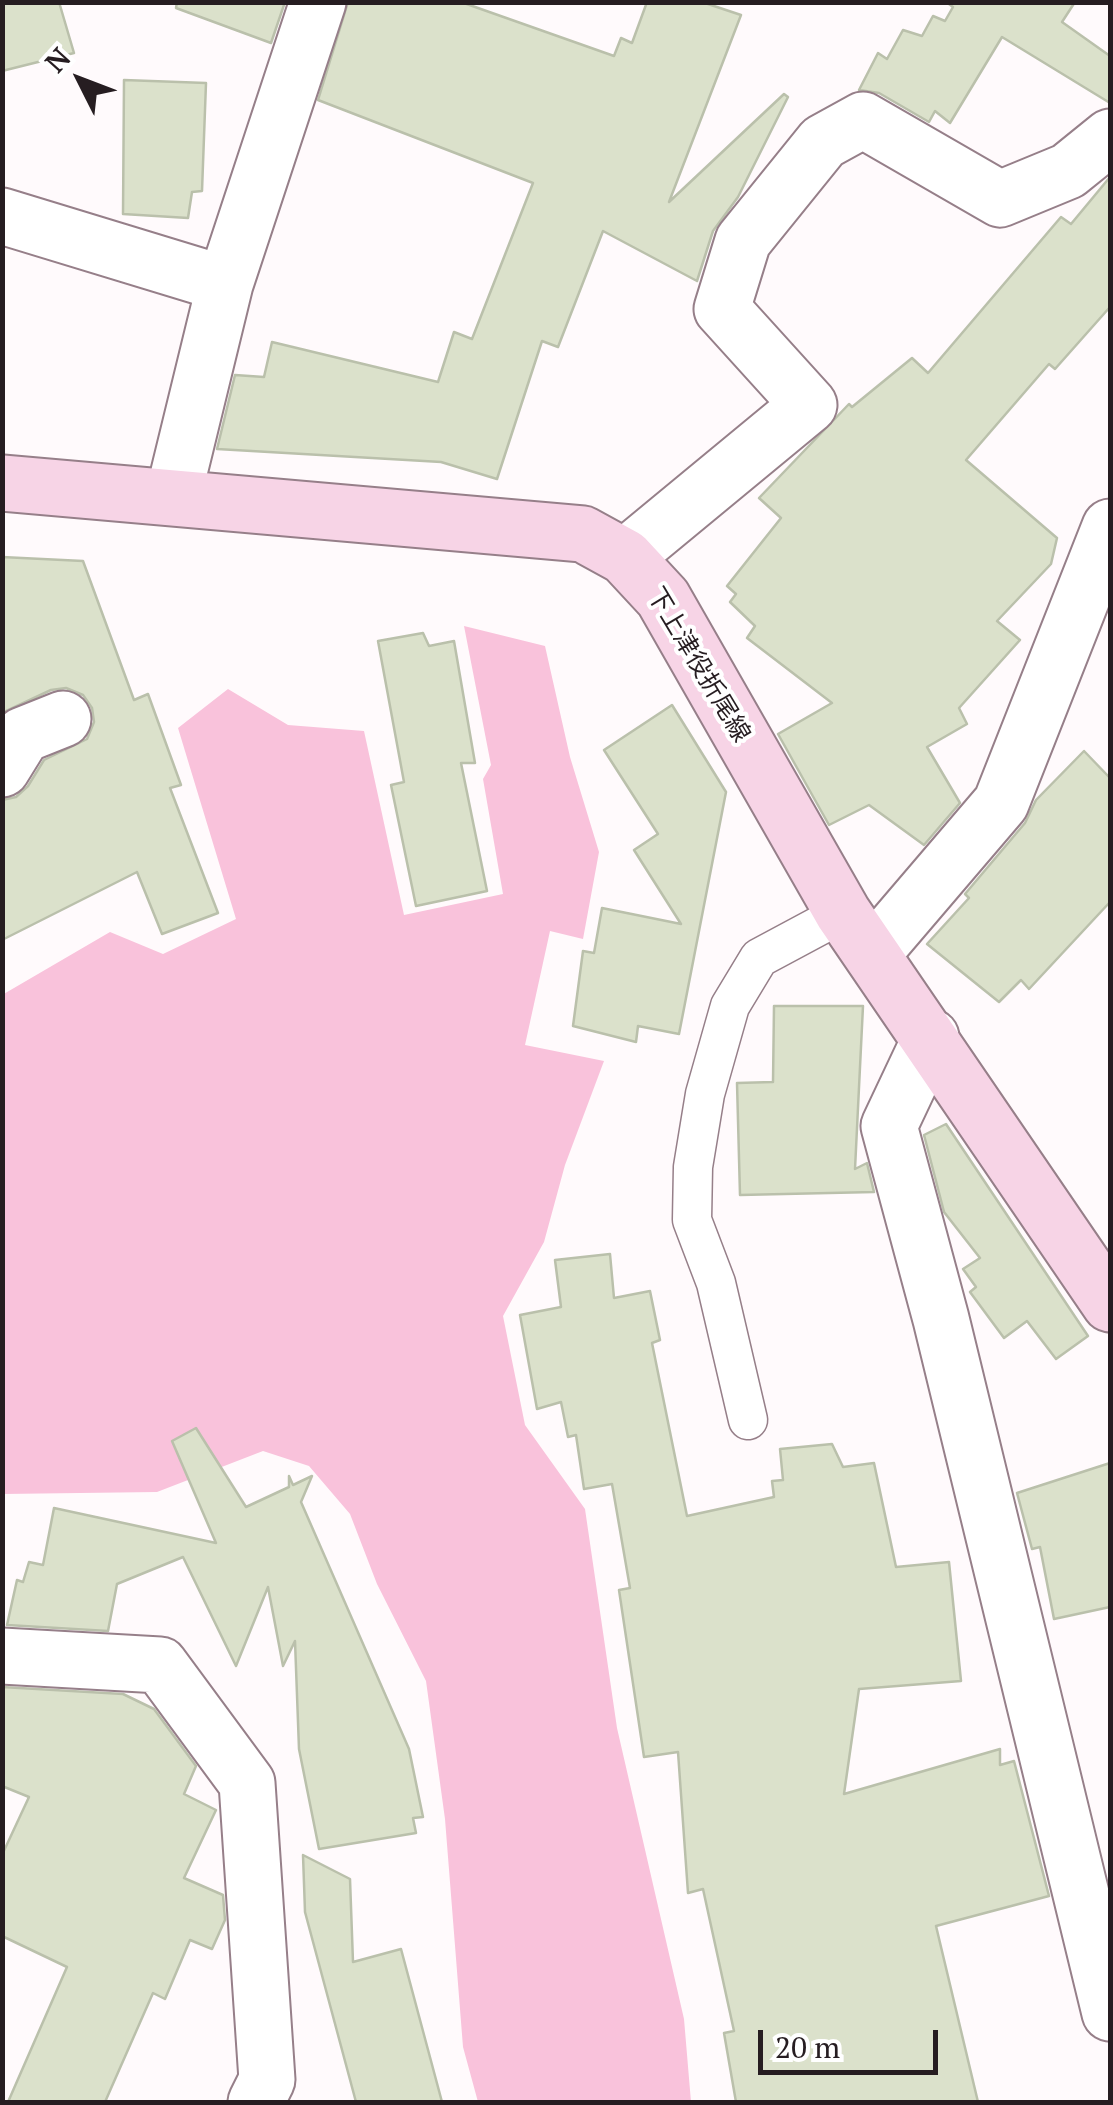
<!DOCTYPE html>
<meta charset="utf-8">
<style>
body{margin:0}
#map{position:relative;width:1113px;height:2105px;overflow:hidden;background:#fffafc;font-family:"PT Serif",serif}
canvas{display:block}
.frame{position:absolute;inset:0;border:5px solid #261d21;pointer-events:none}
.north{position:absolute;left:30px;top:30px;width:100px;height:100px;-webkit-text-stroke:8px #fff;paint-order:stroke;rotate:312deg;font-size:28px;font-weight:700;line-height:40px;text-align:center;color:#261d21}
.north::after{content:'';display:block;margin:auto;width:35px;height:45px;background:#261d21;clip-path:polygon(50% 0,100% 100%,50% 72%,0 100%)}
.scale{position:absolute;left:758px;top:2030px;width:180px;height:45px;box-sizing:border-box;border:5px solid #261d21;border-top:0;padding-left:12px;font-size:30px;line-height:35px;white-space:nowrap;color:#261d21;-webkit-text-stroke:8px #fff;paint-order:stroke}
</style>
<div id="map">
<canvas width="1113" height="2105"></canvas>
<div class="frame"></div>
<div class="north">N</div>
<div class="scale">20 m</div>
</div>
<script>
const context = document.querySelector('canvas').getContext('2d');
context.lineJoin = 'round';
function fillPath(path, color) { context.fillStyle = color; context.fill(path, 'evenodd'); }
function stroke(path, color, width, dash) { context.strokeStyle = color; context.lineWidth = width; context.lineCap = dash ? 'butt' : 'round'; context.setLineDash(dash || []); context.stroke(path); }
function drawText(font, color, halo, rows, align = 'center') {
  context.font = font + ' "PT Serif","Noto Sans JP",serif'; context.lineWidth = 8; context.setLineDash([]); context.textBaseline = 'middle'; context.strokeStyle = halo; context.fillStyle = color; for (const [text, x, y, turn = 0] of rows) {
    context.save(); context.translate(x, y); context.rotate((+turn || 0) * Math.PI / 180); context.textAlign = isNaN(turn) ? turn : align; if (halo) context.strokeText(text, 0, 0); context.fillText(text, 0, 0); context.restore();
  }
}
fillPath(new Path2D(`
 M464 626 545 646 570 757 599 852 583 939 550 931 525 1045 604 1061 565 1165 544 1242 503 1316 525 1425 585 1509 617 1728 684 2019 691 2102H478L463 2047 445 1819 426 1681 377 1584 350 1514 309 1466 263 1451 157 1492 3 1494 2 995 110 932 163 954 236 919 178 728 228 689 288 725 364 731 404 915 503 894 483 779 491 765Z`), '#f9c2db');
const building = new Path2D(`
 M2 2H59L74 53 2 71Z
 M177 2H285L271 43 176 8Z
 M348 2H461L614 56 621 38 632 43 647 2H702L741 15 669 202 784 94 788 97 738 197 713 231 697 281 603 231 558 347 542 341 497 479 441 462 217 449 235 375 264 377 272 342 438 382 454 332 472 339 533 183 318 100Z
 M946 2H1075L1062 22 1110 56V103L1002 37 950 123 935 111 929 122 879 93 859 90 878 53 887 59 903 30 922 36 933 16 945 21 953 7Z
 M124 80 206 83 202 191 192 192 188 218 123 214Z
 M1110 177V307L1055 369 1049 364 966 460 1057 538 1051 564 997 621 1020 640 959 708 967 724 927 747 960 803 924 845 869 805 829 825 778 734 832 703 747 638 755 626 730 602 736 594 727 586 781 518 759 498 849 404 852 407 912 358 928 373 1061 217 1071 224Z
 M2 557 83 561 134 700 148 694 181 785 170 788 218 913 162 934 137 872 2 940V800L16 797 28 786 44 760 87 739 94 722 92 708 83 695 66 688 51 690 2 713Z
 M423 633 429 646 454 641 475 763H461L487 891 416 906 391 785 404 782 378 641Z
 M672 705 726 792 679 1034 638 1026 636 1042 573 1026 583 951 594 953 602 908 681 924 634 850 658 834 604 750Z
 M1084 751 1110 778V902L1029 989 1021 980 999 1002 927 944 969 898 965 894 1025 823 1036 800Z
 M774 1006H863L855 1169 867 1163 874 1192 740 1195 737 1083 773 1082Z
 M946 1124 1088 1336 1056 1359 1027 1321 1004 1338 970 1292 976 1287 963 1269 980 1258 944 1212 924 1135Z
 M610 1254 614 1298 650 1291 660 1340 652 1343 687 1516 774 1497 772 1481 783 1480 780 1449 832 1444 843 1467 874 1463 896 1567 949 1562 961 1681 859 1689 844 1794 1000 1749V1765L1014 1761 1049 1896 936 1926 978 2102H736L724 2033 734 2031 703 1889 688 1893 678 1752 644 1757 619 1590 630 1588 612 1484 584 1489 576 1435 568 1437 561 1402 537 1409 520 1315 561 1307 555 1260Z
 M196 1428 246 1507 289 1487V1476L293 1485 312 1476 301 1502 409 1749 423 1817 413 1818 416 1833 319 1849 299 1749 295 1641 283 1666 268 1587 236 1666 183 1557 117 1584 108 1631 7 1625 17 1580 23 1582 29 1562 43 1565 54 1508 216 1543 172 1441Z
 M1110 1463V1607L1054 1619 1040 1547 1032 1549 1017 1493Z
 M2 1687 123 1694 154 1709 196 1766 184 1794 216 1810 184 1878 223 1895 225 1920 212 1949 190 1940 165 1999 153 1993 105 2102H8L67 1967 2 1936V1855L29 1797 2 1786Z
 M303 1855 350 1879 353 1962 401 1949 442 2102H356L305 1912Z`);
fillPath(building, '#dbe1cb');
stroke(building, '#bac0ab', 2.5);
const lane = new Path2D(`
 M748 1420 716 1283 692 1220 693 1167 705 1094 730 1006 759 958 843 913`);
const street = new Path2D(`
 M2 216 225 284
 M173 497 225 284 318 2
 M625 557 809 405 722 309 743 241 823 142 863 120 1000 199 1068 171 1110 137
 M2 769 23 735 63 719
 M872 954 1001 803 1110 527
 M931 1037 889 1126 941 1319 1110 2013
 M2 1656 160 1665 247 1783 267 2080 256 2102`);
const secondary = new Path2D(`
 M2 483 583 534 625 557 663 598 843 913 1110 1304`);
stroke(lane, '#967f89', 41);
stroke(street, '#967f89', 59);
stroke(secondary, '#967f89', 59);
stroke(lane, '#fff', 38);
stroke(street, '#fff', 55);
stroke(secondary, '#f7d4e6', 55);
drawText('25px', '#261d21', '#fff', [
 ["下上津役折尾線",698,665,59]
]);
</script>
